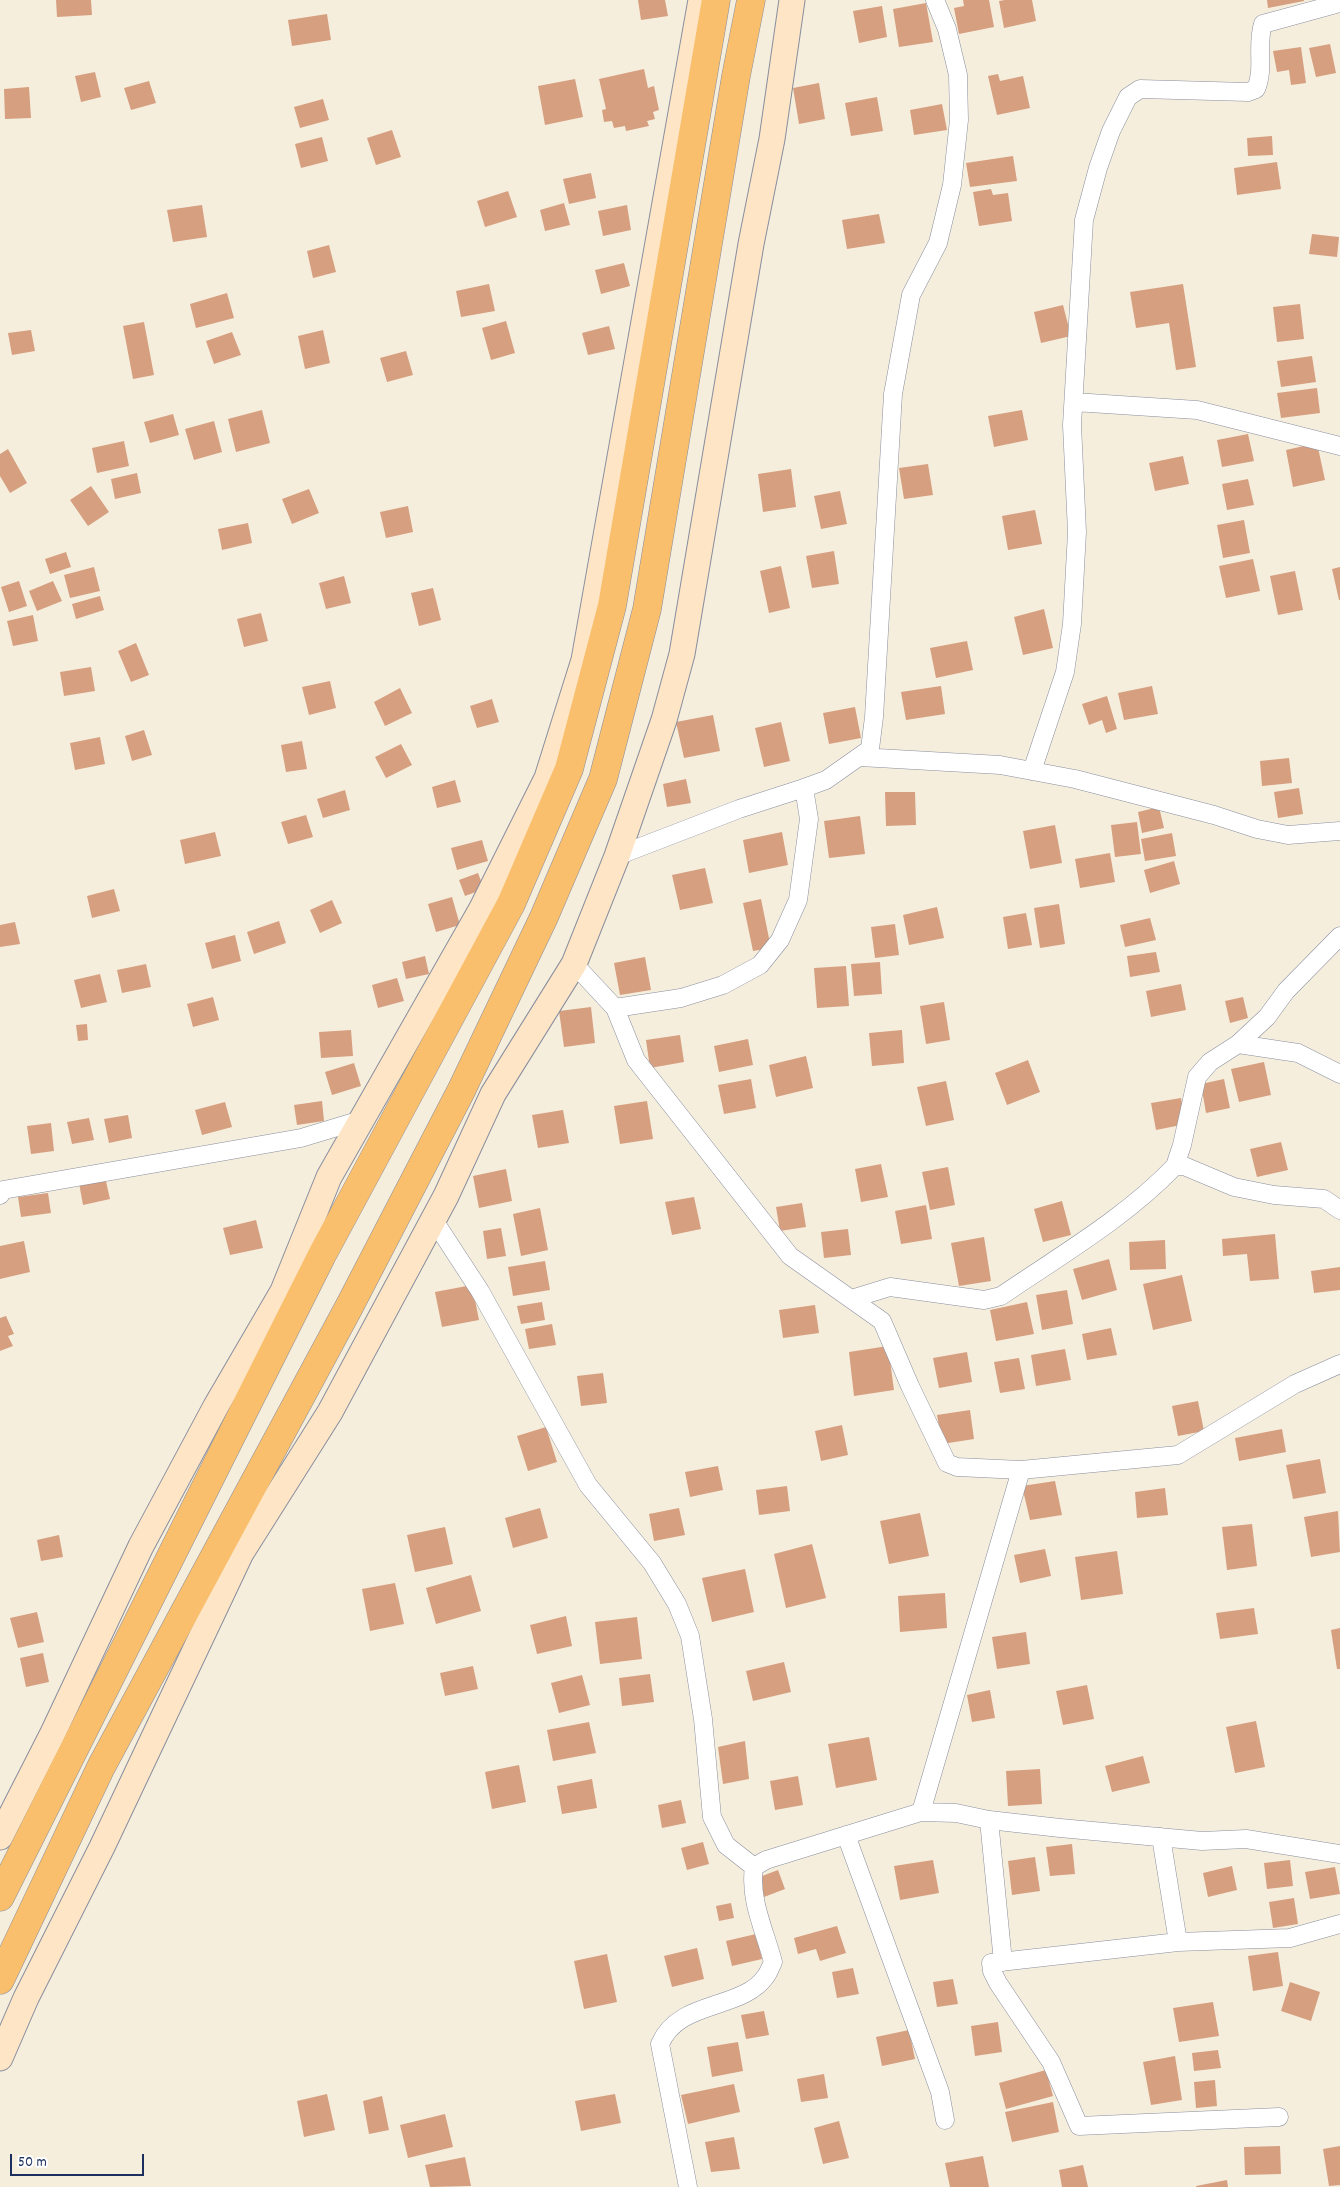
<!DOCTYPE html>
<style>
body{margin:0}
#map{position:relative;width:1340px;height:2187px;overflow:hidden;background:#f6eedd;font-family:Dekko,sans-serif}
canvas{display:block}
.scale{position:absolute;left:10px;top:2154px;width:134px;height:22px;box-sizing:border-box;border:2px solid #1b2f5e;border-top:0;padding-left:6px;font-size:15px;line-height:18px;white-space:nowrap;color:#1b2f5e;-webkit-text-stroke:4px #fff;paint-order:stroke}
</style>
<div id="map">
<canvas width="1340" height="2187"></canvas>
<div class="scale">50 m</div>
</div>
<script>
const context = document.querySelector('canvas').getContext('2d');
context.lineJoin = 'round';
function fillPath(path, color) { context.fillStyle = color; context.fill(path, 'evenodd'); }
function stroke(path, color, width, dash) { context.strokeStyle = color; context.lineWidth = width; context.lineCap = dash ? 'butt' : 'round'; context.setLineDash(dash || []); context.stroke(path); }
fillPath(new Path2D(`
 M56 0H91L92 15 57 17Z
 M638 0H665L668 16 641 20Z
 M963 0H989L994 27 959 34 954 8 964 6Z
 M1005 0H1032L1036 21 1004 28 999 1Z
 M1267 0H1304V1L1268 8Z
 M926 3 933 42 899 47 893 9Z
 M882 6 887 37 859 43 853 11Z
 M327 14 331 40 292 46 288 20Z
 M1330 44 1336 73 1316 77 1309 48Z
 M1301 47 1306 83 1291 85 1289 70 1277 72 1273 51Z
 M644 69 648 88 654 86 659 110 653 112 655 119 647 121 649 126 626 131 625 126 614 128 612 121 604 122 602 110 606 109 599 79Z
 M95 72 101 97 81 102 75 76Z
 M998 74 1000 81 1023 76 1030 108 997 115 988 76Z
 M575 79 583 117 545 125 538 86Z
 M149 81 156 103 131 110 124 88Z
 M819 83 825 119 799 124 793 88Z
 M29 87 31 118 5 119 4 89Z
 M877 97 883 131 851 136 845 103Z
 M323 99 329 120 300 128 294 107Z
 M942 104 947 130 914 135 910 110Z
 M392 130 401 157 376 165 367 138Z
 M1272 136 1273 155 1248 156 1247 138Z
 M322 137 328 161 301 168 295 144Z
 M1013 156 1017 181 970 187 966 163Z
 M1277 162 1281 189 1237 195 1234 168Z
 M591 173 596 198 569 204 563 179Z
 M991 189 993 195 1008 193 1012 221 979 226 973 192Z
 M508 191 517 217 485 227 477 201Z
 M564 203 570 225 545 231 540 210Z
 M202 205 207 237 173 242 167 210Z
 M627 205 631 230 603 236 598 211Z
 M879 214 885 243 847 249 842 220Z
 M1312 234 1339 237 1337 257 1309 254Z
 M329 245 336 272 313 278 307 251Z
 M624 263 630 286 601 294 595 270Z
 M489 284 495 311 461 317 456 291Z
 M1183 284 1196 367 1176 370 1169 323 1136 328 1130 292Z
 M227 293 234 318 196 328 190 304Z
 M1300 304 1304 339 1277 342 1273 307Z
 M1063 305 1071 336 1041 343 1034 312Z
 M506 321 515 353 491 360 482 328Z
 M144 322 154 375 133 379 123 326Z
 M609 326 615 349 588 355 582 333Z
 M31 330 35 351 12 355 8 333Z
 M323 330 330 363 305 369 298 336Z
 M232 332 241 355 214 364 206 341Z
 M406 351 413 375 387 382 380 358Z
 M1312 356 1316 382 1281 387 1277 361Z
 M1317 388 1320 413 1281 418 1277 393Z
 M262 410 270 443 236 452 228 419Z
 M1022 410 1028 440 994 447 988 416Z
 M173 414 179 435 150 443 144 422Z
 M214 421 222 452 194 460 185 429Z
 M1248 434 1254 461 1222 467 1217 440Z
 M124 441 129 466 97 473 92 448Z
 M1317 443 1325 480 1293 487 1286 450Z
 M8 449 27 483 10 493 0 476V454Z
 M1183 456 1189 484 1155 491 1149 463Z
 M928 464 933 495 904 499 899 468Z
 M791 469 796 507 763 512 758 474Z
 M137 473 141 493 115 499 111 479Z
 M1248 479 1254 505 1227 510 1222 484Z
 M91 486 109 512 88 526 70 500Z
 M309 489 319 513 292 524 282 499Z
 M840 491 847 524 821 529 814 496Z
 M408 506 413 532 386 538 380 512Z
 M1035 510 1042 544 1008 550 1002 516Z
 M1244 520 1250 553 1223 558 1217 525Z
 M248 523 252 543 222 550 218 529Z
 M834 551 839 584 812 588 806 556Z
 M66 552 71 567 50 574 45 559Z
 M1253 559 1260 591 1226 598 1219 566Z
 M781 566 790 608 769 613 760 571Z
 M94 567 100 591 70 598 64 575Z
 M1340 567V600H1339L1332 569Z
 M1295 571 1303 610 1278 615 1270 576Z
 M344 576 351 603 326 609 319 583Z
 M19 581 27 606 9 612 1 587Z
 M53 581 62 601 37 611 29 591Z
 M433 588 441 620 419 626 411 593Z
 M100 596 104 610 76 619 72 604Z
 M1044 609 1053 648 1023 655 1014 617Z
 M261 613 268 641 244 647 237 619Z
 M33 615 38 641 13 646 7 621Z
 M967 641 973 670 936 678 930 648Z
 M136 643 149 675 131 682 118 651Z
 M91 667 95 691 64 696 60 672Z
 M330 681 336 708 309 715 302 687Z
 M941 686 945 714 906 720 901 692Z
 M1152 686 1158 714 1124 720 1118 693Z
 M400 688 412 713 385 726 374 702Z
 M1107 696 1117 729 1106 733 1102 720 1089 725 1082 704Z
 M492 699 499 722 477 728 470 706Z
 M855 707 861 738 829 744 823 713Z
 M713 715 720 751 684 758 676 722Z
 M781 722 790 761 764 767 755 728Z
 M144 730 152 755 132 761 125 736Z
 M100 737 105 764 75 770 70 743Z
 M302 741 307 769 286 772 281 745Z
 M401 744 412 765 386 778 375 757Z
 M1289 758 1292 783 1262 786 1260 761Z
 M686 779 691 803 667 807 663 784Z
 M455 780 461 802 437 808 432 787Z
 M1299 788 1303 814 1278 818 1274 792Z
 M345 790 350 810 323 818 317 799Z
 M885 792H915L916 825 886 826Z
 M1159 807 1164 828 1142 833 1138 812Z
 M306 815 313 837 288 844 281 822Z
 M860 816 865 854 829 858 824 821Z
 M1137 822 1141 854 1115 857 1111 825Z
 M1055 825 1062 863 1030 869 1023 831Z
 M215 832 221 856 185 864 180 840Z
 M782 832 788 865 749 873 743 840Z
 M1172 833 1176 856 1145 861 1141 839Z
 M482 840 488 861 457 870 451 848Z
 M1110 853 1115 882 1080 888 1075 859Z
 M1174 861 1180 884 1150 893 1144 870Z
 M705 868 713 903 680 910 672 875Z
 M478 873 484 889 465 896 459 880Z
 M114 889 120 911 92 918 87 896Z
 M452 897 460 925 436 932 428 904Z
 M761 899 771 948 753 951 743 903Z
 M332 900 342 923 320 933 310 910Z
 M1059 904 1065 944 1040 948 1034 908Z
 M937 907 944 938 909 945 903 915Z
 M1026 913 1032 945 1008 949 1003 917Z
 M1150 918 1156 940 1125 947 1120 925Z
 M279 921 286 943 254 954 247 932Z
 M15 922 20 944 0 947V925Z
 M895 924 899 955 875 958 871 927Z
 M235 935 241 961 212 969 205 943Z
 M1156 952 1160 972 1130 977 1127 956Z
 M425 956 429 974 406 979 402 962Z
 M645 957 651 990 620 995 614 963Z
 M880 962 882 994 854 996 851 964Z
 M146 964 151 987 122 993 117 970Z
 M846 966 849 1006 817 1008 814 968Z
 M100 974 107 1002 81 1008 74 980Z
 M397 978 404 1001 378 1008 372 985Z
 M1181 984 1186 1010 1151 1017 1146 991Z
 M213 997 219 1020 193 1027 187 1004Z
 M1243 997 1248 1018 1230 1023 1225 1001Z
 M944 1002 950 1040 926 1044 920 1006Z
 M591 1007 595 1043 564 1047 559 1011Z
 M87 1024 88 1040 78 1041 76 1025Z
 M351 1030 353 1056 321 1058 319 1032Z
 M902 1030 904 1063 872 1066 869 1033Z
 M680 1035 684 1062 650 1068 646 1040Z
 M748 1039 753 1065 719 1072 714 1046Z
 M806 1056 813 1088 776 1097 769 1065Z
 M1028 1060 1040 1092 1007 1105 995 1073Z
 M1264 1062 1271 1095 1239 1102 1231 1069Z
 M354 1063 361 1086 332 1095 325 1072Z
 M751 1079 756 1108 724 1114 718 1085Z
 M1224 1079 1230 1108 1206 1113 1201 1084Z
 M946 1081 954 1120 926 1126 917 1087Z
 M1181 1098 1186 1124 1156 1130 1151 1103Z
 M322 1101 324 1121 297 1125 294 1105Z
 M647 1101 653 1139 620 1144 614 1106Z
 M225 1102 232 1127 202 1135 195 1110Z
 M563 1110 569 1143 538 1148 532 1115Z
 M128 1115 132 1138 109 1143 104 1119Z
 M89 1118 94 1140 72 1144 67 1122Z
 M51 1123 54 1151 31 1154 27 1126Z
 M1281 1142 1288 1170 1257 1177 1250 1149Z
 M881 1164 888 1197 861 1202 855 1169Z
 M948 1167 955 1205 930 1210 922 1172Z
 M506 1169 512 1201 479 1208 473 1176Z
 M105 1177 110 1199 83 1205 79 1183Z
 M48 1193 51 1213 21 1217 18 1197Z
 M694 1197 701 1229 672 1235 665 1202Z
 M1062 1201 1071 1235 1043 1242 1034 1209Z
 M802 1203 806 1227 780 1231 776 1207Z
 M926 1205 932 1239 901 1244 895 1211Z
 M540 1208 548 1250 521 1256 513 1214Z
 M256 1220 263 1248 230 1255 223 1228Z
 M501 1228 506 1256 487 1259 483 1231Z
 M848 1229 851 1255 824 1258 821 1232Z
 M1275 1234 1279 1279 1250 1281 1247 1254 1223 1256 1222 1239Z
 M984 1237 991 1281 959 1286 951 1243Z
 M1165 1240 1166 1269 1130 1270 1129 1242Z
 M24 1241 30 1272 0 1279V1246Z
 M1109 1259 1117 1290 1082 1300 1073 1269Z
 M545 1261 550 1290 513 1296 508 1267Z
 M1340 1267V1290L1314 1293 1311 1271Z
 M1182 1275 1192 1321 1153 1330 1143 1284Z
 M472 1285 479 1320 442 1327 435 1292Z
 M1067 1290 1073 1324 1042 1330 1036 1295Z
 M542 1302 545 1320 521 1324 517 1306Z
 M1027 1302 1034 1334 996 1341 990 1310Z
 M815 1305 819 1333 783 1338 779 1310Z
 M6 1316 14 1334 8 1336 13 1346 0 1351V1318Z
 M552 1324 556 1345 529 1349 525 1329Z
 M1111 1328 1117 1355 1087 1360 1082 1334Z
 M888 1346 894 1390 854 1396 849 1352Z
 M1065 1349 1071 1380 1036 1386 1031 1355Z
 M967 1352 972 1382 939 1388 933 1358Z
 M1019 1358 1025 1389 1000 1393 994 1362Z
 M603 1373 607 1403 581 1406 577 1376Z
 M1198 1401 1204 1431 1178 1436 1172 1406Z
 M970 1410 974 1439 942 1444 937 1415Z
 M842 1425 848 1455 821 1461 815 1431Z
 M546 1427 557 1462 528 1471 517 1436Z
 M1282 1429 1286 1452 1239 1461 1235 1438Z
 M1320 1459 1326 1493 1293 1499 1286 1465Z
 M718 1466 723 1490 690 1497 685 1472Z
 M1055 1481 1062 1515 1030 1520 1022 1486Z
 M787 1486 790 1511 759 1515 756 1490Z
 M1165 1488 1168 1515 1137 1518 1135 1492Z
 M540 1508 548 1538 513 1548 505 1518Z
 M679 1508 685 1535 654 1541 649 1514Z
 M1338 1511 1340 1552 1311 1557 1304 1517Z
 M920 1513 929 1556 889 1564 880 1521Z
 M1252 1524 1257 1566 1227 1570 1222 1527Z
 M445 1527 453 1564 415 1572 407 1535Z
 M59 1535 63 1557 41 1561 37 1540Z
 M812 1544 826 1598 786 1608 774 1554Z
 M1045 1549 1051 1576 1020 1583 1014 1555Z
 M1117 1551 1123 1594 1081 1600 1075 1557Z
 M745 1569 754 1612 712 1622 702 1578Z
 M471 1575 481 1611 436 1624 426 1588Z
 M395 1583 404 1624 370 1631 362 1589Z
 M945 1593 947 1628 900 1632 898 1596Z
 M1254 1608 1258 1634 1220 1639 1216 1613Z
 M37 1612 44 1642 18 1648 10 1618Z
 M566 1616 572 1646 537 1654 530 1625Z
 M637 1617 642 1659 600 1664 595 1622Z
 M1340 1628V1669H1337L1331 1630Z
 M1026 1632 1030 1664 997 1669 992 1637Z
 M43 1653 49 1682 26 1687 20 1658Z
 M784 1662 791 1692 753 1701 746 1671Z
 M473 1666 478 1689 445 1696 440 1673Z
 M650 1674 654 1702 622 1706 619 1678Z
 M582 1675 590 1705 559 1713 551 1683Z
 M1087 1685 1094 1719 1063 1725 1056 1691Z
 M990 1690 995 1718 972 1722 967 1695Z
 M1256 1721 1265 1767 1235 1773 1226 1727Z
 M589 1722 596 1753 553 1761 547 1730Z
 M869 1737 877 1780 836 1788 828 1744Z
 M745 1741 749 1779 723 1784 718 1747Z
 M1143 1756 1150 1783 1112 1792 1105 1766Z
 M519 1765 526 1802 492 1809 485 1772Z
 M1040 1769 1042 1804 1008 1806 1006 1771Z
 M798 1776 803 1805 775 1810 770 1781Z
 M592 1779 597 1808 562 1814 557 1786Z
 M681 1800 686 1823 662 1828 658 1805Z
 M703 1842 709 1864 687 1870 681 1848Z
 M1072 1844 1075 1874 1050 1876 1046 1847Z
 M1035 1857 1040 1891 1012 1895 1008 1861Z
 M933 1860 939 1893 900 1900 894 1866Z
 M1290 1860 1293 1886 1267 1889 1264 1863Z
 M1232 1866 1237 1890 1208 1897 1203 1873Z
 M1335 1867 1340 1894 1310 1899 1305 1872Z
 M778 1870 785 1889 764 1897 757 1878Z
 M1294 1898 1298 1924 1273 1928 1269 1902Z
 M731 1903 734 1918 719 1921 716 1906Z
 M837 1926 846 1953 820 1961 816 1949 798 1954 794 1938Z
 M756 1934 762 1959 732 1966 726 1941Z
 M697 1948 704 1979 672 1987 664 1956Z
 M1278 1952 1283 1986 1253 1991 1248 1956Z
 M607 1954 617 2002 584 2009 574 1961Z
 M853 1968 859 1994 837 1998 832 1972Z
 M953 1979 958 2004 937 2007 933 1982Z
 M1290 1982 1320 1992 1311 2021 1281 2011Z
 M1213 2002 1219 2036 1179 2042 1173 2008Z
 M764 2011 769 2035 746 2039 741 2015Z
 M998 2022 1002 2052 975 2056 971 2026Z
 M909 2030 915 2059 882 2066 876 2037Z
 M738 2042 743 2071 712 2077 707 2047Z
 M1218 2050 1221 2068 1194 2071 1192 2053Z
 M1175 2056 1182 2100 1151 2105 1143 2062Z
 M1046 2070 1053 2096 1006 2109 999 2083Z
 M824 2074 828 2098 801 2102 797 2079Z
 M1215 2080 1217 2106 1196 2108 1194 2082Z
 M734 2084 740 2112 688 2124 681 2095Z
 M327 2094 335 2130 304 2137 297 2101Z
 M615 2094 621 2123 581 2131 575 2101Z
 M382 2096 389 2130 369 2134 363 2101Z
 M1053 2102 1059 2132 1012 2142 1005 2112Z
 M445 2114 453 2147 408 2158 400 2125Z
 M839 2121 849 2158 823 2164 814 2128Z
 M734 2137 740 2169 711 2172 705 2142Z
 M1280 2146 1281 2174 1245 2175 1244 2147Z
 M1340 2146V2185L1329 2186 1323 2149Z
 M983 2156 989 2187H950L945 2163Z
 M465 2157 471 2186 430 2187 425 2165Z
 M1083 2165 1088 2187H1062L1059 2170Z
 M1227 2180 1228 2187H1196V2186Z`), '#d69f80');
const street = new Path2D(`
 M1074 402 1197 410 1340 446
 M860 757 1000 765 1075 779 1214 815 1257 829 1288 835 1340 831
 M1032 771 1065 672 1072 624 1077 532 1072 425 1084 220 1098 168 1111 131 1128 97 1140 89 1248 92 1256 89C1265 68 1256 46 1263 24L1340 3
 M617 856 739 809 804 788
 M574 964 615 1008 681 998 723 985 760 965 780 940 798 900 809 819 804 788 826 780 870 749 874 717 893 394 911 295 938 243 952 185 959 120 958 75 947 29 935 0
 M615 1008 636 1060 790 1256 882 1321 910 1386 947 1463 957 1467 1021 1470 1178 1455 1295 1384 1340 1364
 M1238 1044 1298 1053 1340 1074
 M1175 1166 1182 1145 1197 1077 1210 1062 1238 1044 1267 1017 1286 991 1340 936
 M0 1195 3 1190 301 1138 364 1119
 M433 1219 480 1291 588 1485 652 1563 677 1604 690 1636 703 1719 712 1817 726 1845 754 1867
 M851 1299 890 1287 984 1300 1001 1296C1061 1255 1125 1218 1175 1166H1184L1234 1187 1274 1195 1324 1199 1340 1210
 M921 1812 1021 1470
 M989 1820 1003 1962
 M846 1835 940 2092 945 2120
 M1161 1837 1178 1942
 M1279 2117 1079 2126 1051 2062 998 1983 992 1971 991 1963 1178 1942 1290 1938 1340 1924
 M688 2187 660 2044C679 1999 742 2011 766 1976 769 1972 771 1966 773 1962 765 1931 749 1900 754 1867L766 1860 921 1812 956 1813 989 1820 1060 1828 1202 1841 1246 1839 1340 1854`);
const secondary = new Path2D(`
 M0 1837 52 1735 141 1546 216 1406 283 1291 329 1177 481 910 547 778 584 660 701 0
 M0 2058 26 1998 102 1847 241 1553 330 1412 446 1196 493 1094 574 964 617 856 664 720 682 654 751 244 772 139 792 0`);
const highway = new Path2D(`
 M0 1897 322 1255 511 904 569 769 612 606 716 0
 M0 1980 101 1767 349 1307 461 1091 544 917 603 779 647 609 736 76 751 0`);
stroke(street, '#888e9e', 19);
stroke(secondary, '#888e9e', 27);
stroke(highway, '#888e9e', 29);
stroke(street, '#fff', 18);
stroke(secondary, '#fde5c5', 25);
stroke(highway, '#f9bf6d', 28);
</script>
